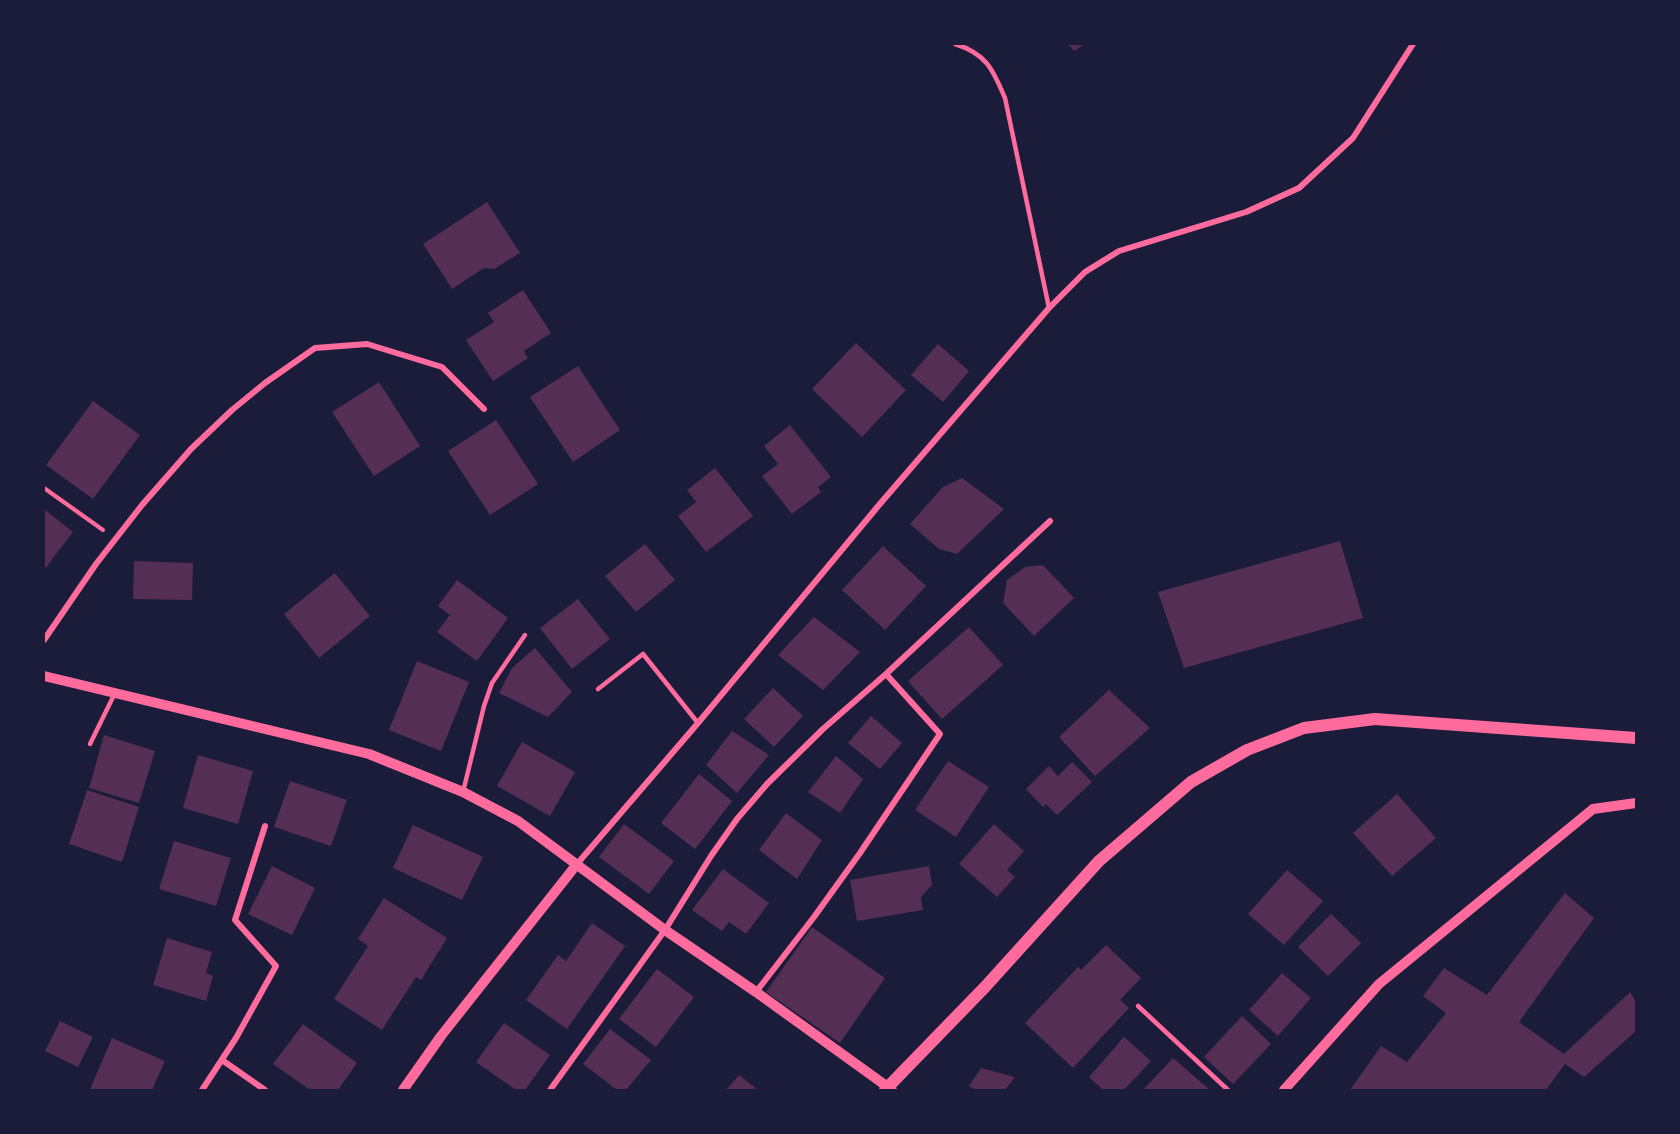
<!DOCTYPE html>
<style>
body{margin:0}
#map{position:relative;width:1680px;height:1134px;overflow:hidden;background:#1b1b3a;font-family:"Roboto Condensed",sans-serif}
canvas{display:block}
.frame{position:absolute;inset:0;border:45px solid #1b1b3a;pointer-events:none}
</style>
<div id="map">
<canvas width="1680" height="1134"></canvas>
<div class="frame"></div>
</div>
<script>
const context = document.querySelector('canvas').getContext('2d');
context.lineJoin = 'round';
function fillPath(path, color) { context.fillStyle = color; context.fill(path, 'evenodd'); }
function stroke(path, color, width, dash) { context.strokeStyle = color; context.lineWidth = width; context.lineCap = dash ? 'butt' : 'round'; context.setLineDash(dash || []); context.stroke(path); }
fillPath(new Path2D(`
 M1068 44H1085L1074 51Z
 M487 202 520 253 494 269 484 268 452 289 423 244Z
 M523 290 551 333 524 351 528 358 493 381 466 340 494 322 488 313Z
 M856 343 906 390 862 437 812 389Z
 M938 344 969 371 943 402 911 375Z
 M578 366 620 430 573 462 530 397Z
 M379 382 420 446 374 476 332 412Z
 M93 401 140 435 93 499 46 465Z
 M496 420 538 484 490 515 448 451Z
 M790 425 831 477 818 487 821 492 792 514 762 476 778 464 764 446Z
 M715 468 753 516 706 552 678 516 696 502 687 490Z
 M962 478 1004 509 957 554 939 549 910 524 943 487Z
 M44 509 73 532 44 570Z
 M1340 541 1363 618 1184 668 1158 592Z
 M645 544 675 580 636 612 605 576Z
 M883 546 926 586 885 630 842 590Z
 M134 561 193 563 192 600 133 599Z
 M1043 565 1074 598 1034 636 1003 603 1007 580 1025 567Z
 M335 573 370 616 319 658 284 614Z
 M457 580 508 618 477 661 437 632 450 615 438 606Z
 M578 599 610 639 572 669 540 628Z
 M814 617 860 652 823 690 778 655Z
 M969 627 1003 665 942 719 908 681Z
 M535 648 572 692 548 717 499 693 512 668Z
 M417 661 469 682 441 751 389 730Z
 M773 688 803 716 774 747 744 719Z
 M1109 690 1150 728 1095 776 1059 737Z
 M871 716 902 743 880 769 848 743Z
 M732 731 769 755 737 793 706 765Z
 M104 735 155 751 139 803 89 788Z
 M522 742 575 772 550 816 497 786Z
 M198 755 253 771 238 824 183 808Z
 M836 756 863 779 840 813 808 792Z
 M948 761 989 787 956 837 915 810Z
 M1072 762 1092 782 1057 815 1046 804 1043 807 1026 789 1049 766 1058 776Z
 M699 774 732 801 695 849 661 823Z
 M290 781 347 800 331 846 274 827Z
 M87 790 139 807 122 862 69 844Z
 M1397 794 1436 838 1392 876 1353 833Z
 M786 813 822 840 797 879 759 850Z
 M624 824 674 861 649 894 599 857Z
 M994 824 1024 851 1007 870 1015 877 997 897 959 864Z
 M413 825 483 857 462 900 393 868Z
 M174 841 231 858 216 906 159 889Z
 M272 866 315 888 292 935 248 914Z
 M929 866 932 885 921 897 923 910 857 921 850 880Z
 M723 869 769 903 746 934 729 922 722 931 692 910Z
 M1287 870 1323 901 1284 945 1248 914Z
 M1565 893 1594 918 1519 1022 1564 1054 1630 992 1636 1002V1031L1584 1077 1565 1064 1546 1090H1350L1381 1046 1407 1062 1446 1013 1423 996 1444 968 1487 995Z
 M384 898 447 938 421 980 416 977 382 1030 334 999 368 946 358 939Z
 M1331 914 1361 943 1328 976 1298 947Z
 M592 923 625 946 567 1029 526 1000 558 955 566 961Z
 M812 927 885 978 840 1043 766 992Z
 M167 938 212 952 206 973 213 976 206 1001 153 985Z
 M1106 945 1141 978 1120 1000 1129 1008 1073 1068 1025 1023 1078 967 1081 970Z
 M657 969 694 997 656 1047 619 1019Z
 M1282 973 1311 998 1278 1036 1249 1010Z
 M1242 1016 1271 1044 1233 1084 1204 1057Z
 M60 1021 93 1037 78 1067 45 1051Z
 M504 1023 550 1055 525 1090H516L476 1062Z
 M303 1024 357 1063 338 1090H310L273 1064Z
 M610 1029 651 1060 626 1090H617L583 1064Z
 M1124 1037 1151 1061 1124 1090H1103L1089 1077Z
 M112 1038 165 1061 152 1090H93L90 1089Z
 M1173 1058 1210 1090H1143Z
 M981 1068 1015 1077 1005 1090H975L969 1086Z
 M739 1075 758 1090H726Z`), '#542f53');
stroke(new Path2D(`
 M44 488 103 530`), '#ff6b9d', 4);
stroke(new Path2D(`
 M955 44C987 54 993 70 1005 98L1049 308
 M598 689 643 654 698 723
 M90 744 114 695
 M463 792 484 706 492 683 525 635
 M1138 1006 1228 1090`), '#ff6b9d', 4.5);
stroke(new Path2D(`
 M44 640 96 564 142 505 191 449 232 410 265 383 315 348 367 344 442 367 484 409
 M577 864 698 723 879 505 1049 308 1085 272 1119 251 1246 212 1299 188 1353 138 1413 44
 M756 992 814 917 860 853 940 734 886 674
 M222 1060 265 1090
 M202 1090 236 1038 276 966 235 920 265 826
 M550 1090 665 930 711 856 737 819 767 784 823 729 886 674 1050 521`), '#ff6b9d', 6);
stroke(new Path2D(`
 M44 676 369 754 463 792 518 821 665 930 756 992 892 1090
 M403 1090 441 1036 577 864
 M1284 1090 1379 984 1593 809 1636 803`), '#ff6b9d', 10);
stroke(new Path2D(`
 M885 1090 985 987 1099 861 1191 782 1247 750 1304 728 1375 719 1636 738`), '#ff6b9d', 12);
</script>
